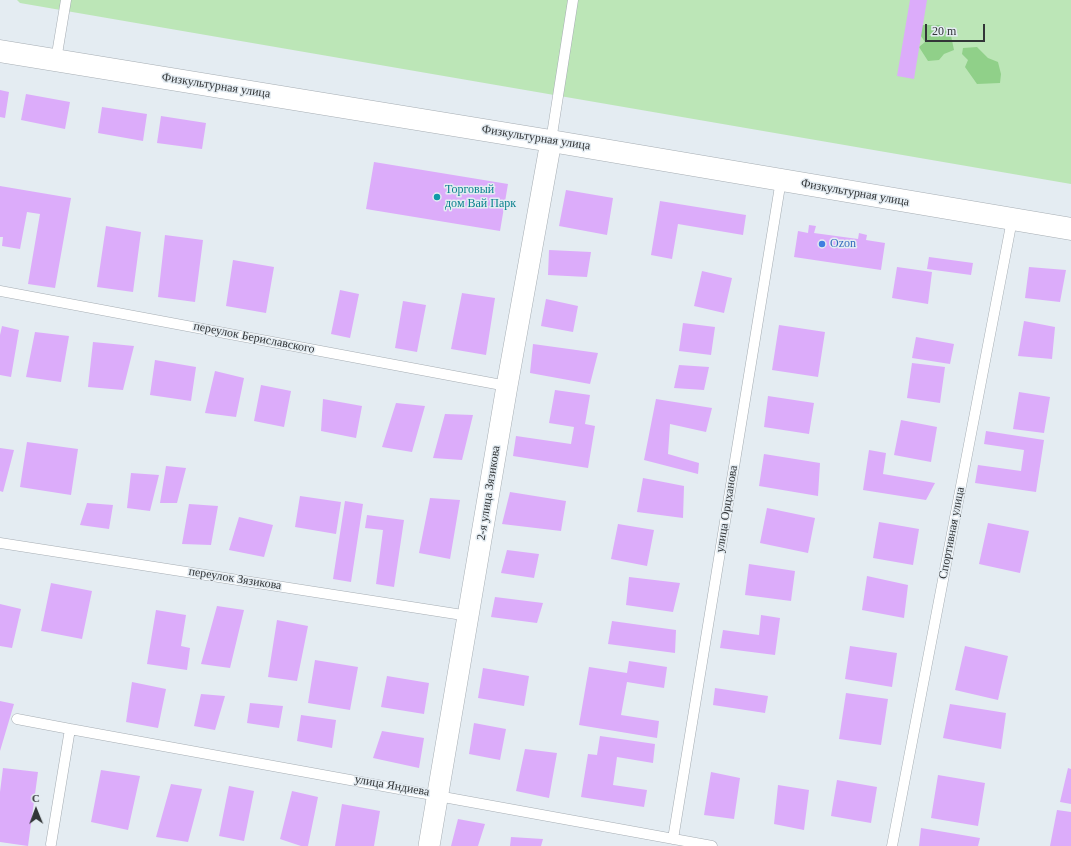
<!DOCTYPE html>
<meta charset="utf-8">
<style>
body{margin:0}
#map{position:relative;width:1071px;height:846px;overflow:hidden;background:#e4ecf2;font-family:Georgia,serif}
canvas{display:block}
.north{position:absolute;left:16px;top:790px;width:40px;height:40px;-webkit-text-stroke:3px #e4ecf2;paint-order:stroke;rotate:359deg;font-size:11px;font-weight:700;line-height:16px;text-align:center;color:#323537}
.north::after{content:'';display:block;margin:auto;width:14px;height:18px;background:#323537;clip-path:polygon(50% 0,100% 100%,50% 72%,0 100%)}
.scale{position:absolute;left:925px;top:24px;width:60px;height:18px;box-sizing:border-box;border:2px solid #323537;border-top:0;padding-left:5px;font-size:12px;line-height:14px;white-space:nowrap;color:#323537;-webkit-text-stroke:3px #e4ecf2;paint-order:stroke}
</style>
<div id="map">
<canvas width="1071" height="846"></canvas>
<div class="north">С</div>
<div class="scale">20 m</div>
</div>
<script>
const context = document.querySelector('canvas').getContext('2d');
context.lineJoin = 'round';
function fillPath(path, color) { context.fillStyle = color; context.fill(path, 'evenodd'); }
function stroke(path, color, width, dash) { context.strokeStyle = color; context.lineWidth = width; context.lineCap = dash ? 'butt' : 'round'; context.setLineDash(dash || []); context.stroke(path); }
function drawText(font, color, halo, rows, align = 'center') {
  context.font = font + ' Georgia,serif'; context.lineWidth = 3; context.setLineDash([]); context.textBaseline = 'middle'; context.strokeStyle = halo; context.fillStyle = color; for (const [text, x, y, turn = 0] of rows) {
    context.save(); context.translate(x, y); context.rotate((+turn || 0) * Math.PI / 180); context.textAlign = isNaN(turn) ? turn : align; if (halo) context.strokeText(text, 0, 0); context.fillText(text, 0, 0); context.restore();
  }
}
fillPath(new Path2D(`
 M17 0H1071V184L20 3Z`), '#bce6b7');
fillPath(new Path2D(`
 M920 25H941L950 31 954 50 944 54 939 60 928 61 919 47 925 42 919 33Z
 M977 47 988 58 998 62 1001 74 1000 83 977 84 965 67 968 60 962 54 963 48Z`), '#90d089');
fillPath(new Path2D(`
 M910 0H927L914 79 897 76Z
 M0 90 9 92 5 118 0 117Z
 M26 94 70 102 65 129 21 120Z
 M102 107 147 114 143 141 98 133Z
 M161 116 206 123 202 149 157 143Z
 M374 162 508 184 500 231 366 209Z
 M0 186 71 198 55 288 28 284 40 214 27 212 20 249 2 246 3 237H0Z
 M566 190 613 198 607 235 559 226Z
 M660 201 746 215 743 235 678 224 672 259 651 255Z
 M809 225 816 226 814 233 858 239 859 233 867 235 866 240 885 243 881 270 794 257 798 231 808 233Z
 M106 226 141 232 133 292 97 287Z
 M165 235 203 240 195 302 158 297Z
 M549 250 591 252 587 277 548 275Z
 M929 257 973 263 971 275 927 269Z
 M233 260 274 267 266 313 226 306Z
 M897 267 932 272 928 304 892 298Z
 M1029 267 1066 270 1060 302 1025 298Z
 M702 271 732 278 724 313 694 306Z
 M340 290 359 294 350 338 331 334Z
 M462 293 495 298 486 355 451 349Z
 M546 299 578 306 573 332 541 326Z
 M403 301 426 305 417 352 395 348Z
 M1024 321 1055 327 1052 359 1018 356Z
 M683 323 715 327 711 355 679 351Z
 M779 325 825 332 818 377 772 370Z
 M2 326 19 330 11 377 0 375V335Z
 M35 332 69 336 61 382 26 377Z
 M916 337 954 344 950 364 912 358Z
 M93 342 134 346 123 390 88 387Z
 M533 344 598 353 590 384 530 373Z
 M155 360 196 367 191 401 150 395Z
 M912 363 945 367 940 403 907 398Z
 M679 365 709 367 704 390 674 388Z
 M215 371 244 378 236 417 205 413Z
 M261 385 291 391 284 427 254 421Z
 M555 390 590 395 585 424 595 426 588 468 513 456 516 436 571 444 574 427 549 423Z
 M1019 392 1050 397 1044 433 1013 429Z
 M768 396 814 403 809 434 764 427Z
 M323 399 362 406 356 438 321 431Z
 M656 399 712 408 706 432 670 424 668 454 699 463 698 474 644 460Z
 M396 403 425 406 412 452 382 447Z
 M445 414 473 415 462 460 433 458Z
 M901 420 937 427 931 462 894 455Z
 M986 431 1044 440 1036 492 975 483 978 465 1021 471 1024 450 984 444Z
 M27 442 78 449 71 495 20 487Z
 M0 448 14 450 3 492 0 491Z
 M869 450 886 453 883 474 935 483 926 500 863 490Z
 M764 454 820 463 818 496 759 486Z
 M166 466 186 468 177 503H160Z
 M131 473 159 475 150 511 127 508Z
 M643 478 684 486 683 518 637 512Z
 M510 492 566 501 561 531 502 524Z
 M300 496 341 502 336 534 295 527Z
 M430 498 460 500 450 559 419 553Z
 M345 501 363 504 351 582 333 579Z
 M87 503 113 505 109 529 80 525Z
 M189 504 218 506 211 545 182 544Z
 M767 508 815 518 808 553 760 543Z
 M367 515 404 520 394 587 376 584 383 530 365 528Z
 M239 517 273 525 264 557 229 550Z
 M879 522 919 529 913 565 873 558Z
 M988 523 1029 531 1020 573 979 564Z
 M618 524 654 530 647 566 611 559Z
 M507 550 539 554 534 578 501 573Z
 M749 564 795 571 791 601 745 595Z
 M867 576 908 585 904 618 862 610Z
 M629 577 680 583 673 612 626 605Z
 M51 583 92 591 82 639 41 631Z
 M495 597 543 603 537 623 491 617Z
 M0 604 21 609 12 648 0 646Z
 M217 606 244 610 230 668 201 664Z
 M156 610 186 615 181 646 190 648 187 670 147 664Z
 M761 615 780 618 775 655 720 648 723 630 759 635Z
 M277 620 308 626 297 681 268 677Z
 M612 621 676 630 675 653 608 644Z
 M850 646 897 653 892 687 845 679Z
 M965 646 1008 656 998 700 955 690Z
 M315 660 358 667 350 710 308 703Z
 M629 661 667 667 664 688 627 682 621 715 659 721 657 738 579 725 589 667 627 673Z
 M483 668 529 676 524 706 478 698Z
 M387 676 429 683 424 714 381 707Z
 M132 682 166 689 158 728 126 722Z
 M715 688 768 696 765 713 713 705Z
 M846 693 888 699 881 745 839 739Z
 M201 694 225 696 215 730 194 726Z
 M0 701 14 704 0 751Z
 M250 703 283 706 279 728 247 723Z
 M950 704 1006 713 1001 749 943 738Z
 M301 715 336 720 332 748 297 741Z
 M474 723 506 729 500 760 469 754Z
 M382 731 424 738 419 768 373 758Z
 M600 736 655 744 653 763 617 757 613 785 647 790 644 807 581 797 588 754 597 755Z
 M525 749 557 753 549 798 516 791Z
 M3 768 38 772 28 846 0 842V792Z
 M1068 768 1071 769V804L1060 802Z
 M101 770 140 776 128 830 91 822Z
 M711 772 740 778 734 819 704 815Z
 M938 775 985 783 978 826 931 818Z
 M837 780 877 787 871 823 831 816Z
 M171 784 202 789 188 842 156 837Z
 M778 785 809 790 804 830 774 824Z
 M229 786 254 791 244 841 219 836Z
 M292 791 318 797 308 846H301L280 839Z
 M342 804 380 811 374 846H335Z
 M1057 810 1071 812V846H1050Z
 M458 819 485 824 478 846H451Z
 M921 828 980 838 978 846H919Z
 M511 837 543 839 541 846H510Z`), '#dcacfa');
const service = new Path2D(`
 M56 60 66 0
 M551 141 573 0
 M0 291 507 386
 M0 543 469 616
 M17 719 70 729
 M673 839 781 180
 M51 844 70 729 712 846
 M892 846 1012 220`);
const minor = new Path2D(`
 M429 846 507 386 551 141`);
const secondary = new Path2D(`
 M0 51 551 141 1071 229`);
stroke(service, '#a6adb3', 11);
stroke(minor, '#a6adb3', 22);
stroke(secondary, '#a6adb3', 23);
stroke(service, '#fff', 10);
stroke(minor, '#fff', 21);
stroke(secondary, '#fff', 22);
for (const [x, y, r, color] of [
 [437,197,4,"#0f9aa8"],
 [822,244,4,"#3f7fe0"]
]) { const dot = new Path2D(); dot.arc(x, y, r, 0, 2 * Math.PI); context.fillStyle = color; context.fill(dot); stroke(dot, '#e4ecf2', 1.5); }
drawText('12px', '#323537', '#e4ecf2', [
 ["Физкультурная улица",216,86,9],
 ["Физкультурная улица",536,138,9],
 ["Физкультурная улица",855,193,10],
 ["переулок Бериславского",254,338,11],
 ["2-я улица Зязикова",489,493,-81],
 ["улица Орцханова",727,509,-81],
 ["Спортивная улица",952,533,-79],
 ["переулок Зязикова",235,579,9],
 ["улица Яндиева",392,786,10]
]);
drawText('12px', '#0d838f', '#e4ecf2', [
 ["Торговый",445,190],
 ["дом Вай Парк",445,204]
], 'left');
drawText('12px', '#366cbe', '#e4ecf2', [
 ["Ozon",830,244]
], 'left');
</script>
